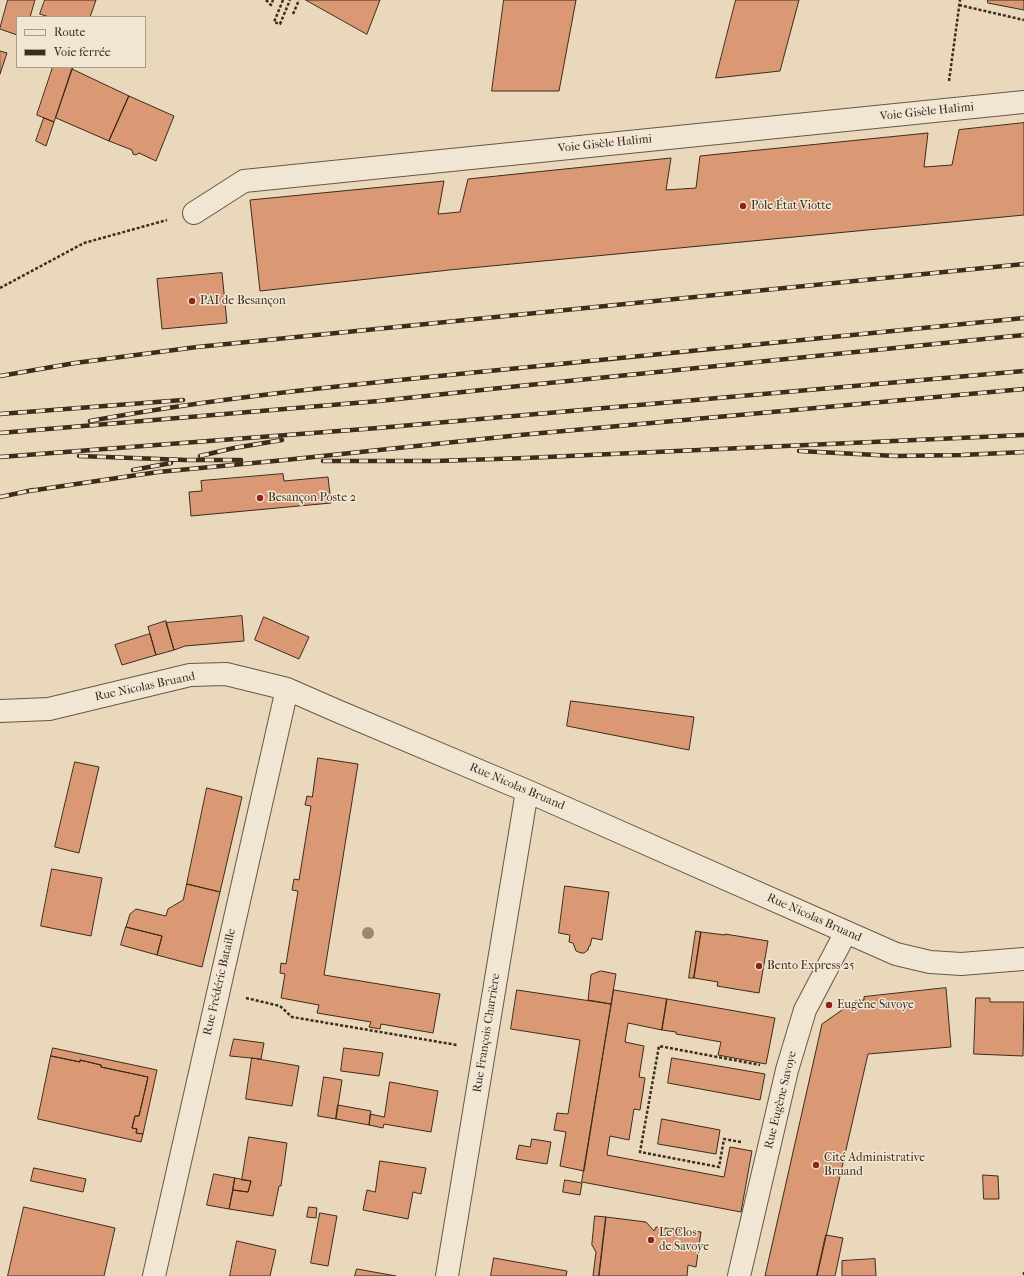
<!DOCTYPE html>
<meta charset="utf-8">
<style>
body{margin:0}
#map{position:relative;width:1024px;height:1276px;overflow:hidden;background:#ead8bd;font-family:"IM FELL French Canon",serif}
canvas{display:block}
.legend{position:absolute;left:16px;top:16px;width:130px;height:52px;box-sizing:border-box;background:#f1e6d4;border:1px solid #a99c89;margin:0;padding:5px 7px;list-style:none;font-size:12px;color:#3c2c19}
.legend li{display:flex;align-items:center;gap:8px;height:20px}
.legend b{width:20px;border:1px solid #a99c89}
</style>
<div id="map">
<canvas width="1024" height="1276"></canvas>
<ul class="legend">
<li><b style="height:5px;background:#f1e6d4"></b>Route</li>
<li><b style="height:5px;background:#3c2c19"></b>Voie ferrée</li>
</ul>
</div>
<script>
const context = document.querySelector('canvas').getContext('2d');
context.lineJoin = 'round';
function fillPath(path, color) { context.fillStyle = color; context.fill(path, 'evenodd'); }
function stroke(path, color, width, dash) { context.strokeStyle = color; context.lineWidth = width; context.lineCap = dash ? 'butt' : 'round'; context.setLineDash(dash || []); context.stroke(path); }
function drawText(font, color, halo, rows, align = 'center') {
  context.font = font + ' "IM FELL French Canon",serif'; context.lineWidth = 3; context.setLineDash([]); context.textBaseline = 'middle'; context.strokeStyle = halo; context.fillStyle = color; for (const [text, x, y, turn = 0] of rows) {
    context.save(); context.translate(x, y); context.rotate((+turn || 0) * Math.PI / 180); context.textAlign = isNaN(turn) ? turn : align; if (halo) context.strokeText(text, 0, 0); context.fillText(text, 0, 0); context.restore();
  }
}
const building = new Path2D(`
 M8 0H35L30 17H17V35L0 29Z
 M45 0H96L90 17H49L40 14Z
 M306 0H380L367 34Z
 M504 0H576L559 91H492Z
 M736 0H799L780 71 716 78Z
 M988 0H1024V10L988 3Z
 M0 51 7 53 0 74Z
 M53 67H73L54 122 37 115Z
 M72 69 129 96 109 141 56 118Z
 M129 96 174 116 156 161 139 153 136 155 133 154 132 150 109 141Z
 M44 118 54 122 46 146 36 141Z
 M1024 123V215L449 270 260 291 250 200 444 181 438 214 460 212 468 179 671 158 666 190 696 188 700 156 928 133 924 167 952 165 959 130Z
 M222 273 227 323 162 329 157 279Z
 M283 474 284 481 328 477 331 503 191 516 189 492 202 491 201 481Z
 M242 616 244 641 185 646 174 650 166 623Z
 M264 617 309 637 299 659 255 640Z
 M166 621 174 650 156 655 148 627Z
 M150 634 156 655 122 665 115 645Z
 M571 701 694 717 689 750 567 726Z
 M318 758 358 764 324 975 440 994 433 1033 381 1024 380 1029 369 1027 371 1022 317 1013 319 1005 281 998 285 974 280 973 281 963 286 964 298 891 292 890 294 879 299 880 311 806 305 805 307 796 312 797Z
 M75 762 99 767 79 853 55 847Z
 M207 788 242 797 220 892 187 884Z
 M52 869 102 878 91 936 41 926Z
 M187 884 220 892 202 967 157 955 162 936 126 927 130 914 136 909 166 916 168 909 183 900Z
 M565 886 609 892 602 940 592 938 590 946H589L588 950 584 953H581L576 951 573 943 569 942 570 935 559 933Z
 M126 927 162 936 157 955 121 945Z
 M696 931 701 932 694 978H689Z
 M701 932 725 935V934L768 941 759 993 717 986 718 982 694 978Z
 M601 971 616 974 611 1004 588 1000 591 975Z
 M946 988 951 1047 868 1054 817 1276H765L822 1024 855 1001 864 1000V997Z
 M517 990 611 1004 584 1171 560 1166 566 1132 554 1130 557 1113 568 1114 580 1040 511 1029Z
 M614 990 667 999 662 1030 628 1023 625 1042 644 1046 639 1077 645 1078 640 1110 634 1109 629 1140 610 1136 607 1155 724 1177 730 1147 752 1151 741 1212 582 1182Z
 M976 998H990V1002H1024L1023 1056 974 1054Z
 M667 999 775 1018 766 1064 718 1055 721 1042 676 1034V1032L662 1030Z
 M234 1039 264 1043 261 1059 230 1056Z
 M53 1048 157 1070 143 1134 136 1133 137 1129 132 1128 135 1116H139L148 1077 101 1067V1065L80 1060V1062L51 1056Z
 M344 1048 383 1053 379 1076 341 1071Z
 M51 1056 80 1062V1060L101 1065V1067L148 1077 139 1116H135L132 1128 137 1129 136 1133 143 1134 141 1142 38 1119Z
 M252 1058 299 1066 292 1106 246 1099Z
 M672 1058 765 1074 760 1100 668 1083Z
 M324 1077 342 1080 336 1119 318 1116Z
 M390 1082 438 1091 431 1132 384 1124 383 1128 369 1125 370 1114 384 1117Z
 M338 1105 371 1111 369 1125 336 1119Z
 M662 1119 720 1130 716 1154 658 1144Z
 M249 1137 287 1143 281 1186H279L273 1216 229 1209 233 1190 248 1192 251 1181 242 1180Z
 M532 1139 551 1142 547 1164 516 1159 519 1145 530 1147Z
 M380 1161 426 1168 421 1194 413 1192 408 1219 363 1210 367 1190 375 1192Z
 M34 1168 86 1179 83 1192 31 1181Z
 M214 1174 235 1178 229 1209 207 1205Z
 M983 1175 998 1176 999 1199H984Z
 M235 1178 251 1181 248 1192 233 1190Z
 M565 1180 582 1183 580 1195 563 1192Z
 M24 1207 115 1228 104 1276H8Z
 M309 1207 317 1208 316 1218 307 1217Z
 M320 1213 337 1216 328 1266 311 1263Z
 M595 1216 606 1217 599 1276H593L596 1252 592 1245Z
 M606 1217 646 1222 654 1231 656 1227 701 1232 696 1267 688 1265 687 1276H599Z
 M826 1235 843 1238 835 1276H817Z
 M237 1241 276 1250 270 1276H230Z
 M494 1258 567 1271 566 1276H491Z
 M875 1259 876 1276H842V1261Z
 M357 1269 396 1276H355Z`);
fillPath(building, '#db9874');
stroke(building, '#3c2c19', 1);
const pedestrian = new Path2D(`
 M194 213 244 181 1024 102`);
const minor = new Path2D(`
 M0 711 49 709 190 675 226 674 287 689 335 710 527 791 896 954 930 962 961 964 1024 959
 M154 1276 287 689
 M447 1276 527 791
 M739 1276 787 1070 805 1010 846 932`);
stroke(pedestrian, '#685742', 24);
stroke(minor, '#685742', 24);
stroke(new Path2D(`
 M266 0 271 5 273 0
 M283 0 274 22 280 24 290 0
 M959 5 1024 20
 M293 14 299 0
 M949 81 960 0
 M0 288 84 243 167 220
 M246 998 280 1006 292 1017 457 1045
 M741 1142 724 1139 719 1167 640 1152 659 1046 760 1065
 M1024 1275V1270`), '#3c2c19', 2.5, [3, 2]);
stroke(pedestrian, '#f1e6d4', 22);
stroke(minor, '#f1e6d4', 22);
const rail = new Path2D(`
 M0 376 75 363 197 347 1024 264
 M0 414 183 400
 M90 421C219 397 349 385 479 372 660 353 842 336 1024 318
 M0 433 379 401 519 386 1024 335
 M799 451 896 456 962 455 1024 452
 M79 456 186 460H241
 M200 456 234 448 282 440
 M0 457 378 428 1024 371
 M323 461H436L525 458 1024 435
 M133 470 171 463
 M29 491 158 472 285 460 520 435 1024 389
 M0 497 33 490`);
stroke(rail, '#3c2c19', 4.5);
stroke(rail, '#f1e6d4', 3, [9]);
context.fillStyle = '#988970';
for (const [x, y] of [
 [368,933]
]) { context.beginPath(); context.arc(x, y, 6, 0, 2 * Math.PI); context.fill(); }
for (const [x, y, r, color] of [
 [743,206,4,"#8f2418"],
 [192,301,4,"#8f2418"],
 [260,498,4,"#8f2418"],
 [759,966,4,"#8f2418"],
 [829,1005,4,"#8f2418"],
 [816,1165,4,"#8f2418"],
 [651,1240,4,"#8f2418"]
]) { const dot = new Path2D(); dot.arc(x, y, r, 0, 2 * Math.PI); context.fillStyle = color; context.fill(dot); stroke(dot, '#f1e6d4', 1.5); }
drawText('12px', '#3c2c19', '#f1e6d4', [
 ["Voie Gisèle Halimi",927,112,-6],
 ["Voie Gisèle Halimi",605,144,-6],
 ["Rue Nicolas Bruand",145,687,-12],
 ["Rue Nicolas Bruand",517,787,23],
 ["Rue Nicolas Bruand",814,918,24],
 ["Rue Frédéric Bataille",220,982,-77],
 ["Rue François Charrière",487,1033,-81],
 ["Rue Eugène Savoye",781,1100,-76]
]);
drawText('12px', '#3c2c19', '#f1e6d4', [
 ["Pôle État Viotte",751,206],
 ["PAI de Besançon",200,301],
 ["Besançon Poste 2",268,498],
 ["Bento Express 25",767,966],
 ["Eugène Savoye",837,1005],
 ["Cité Administrative",824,1158],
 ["Bruand",824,1172],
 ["Le Clos",659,1233],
 ["de Savoye",659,1247]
], 'left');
</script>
